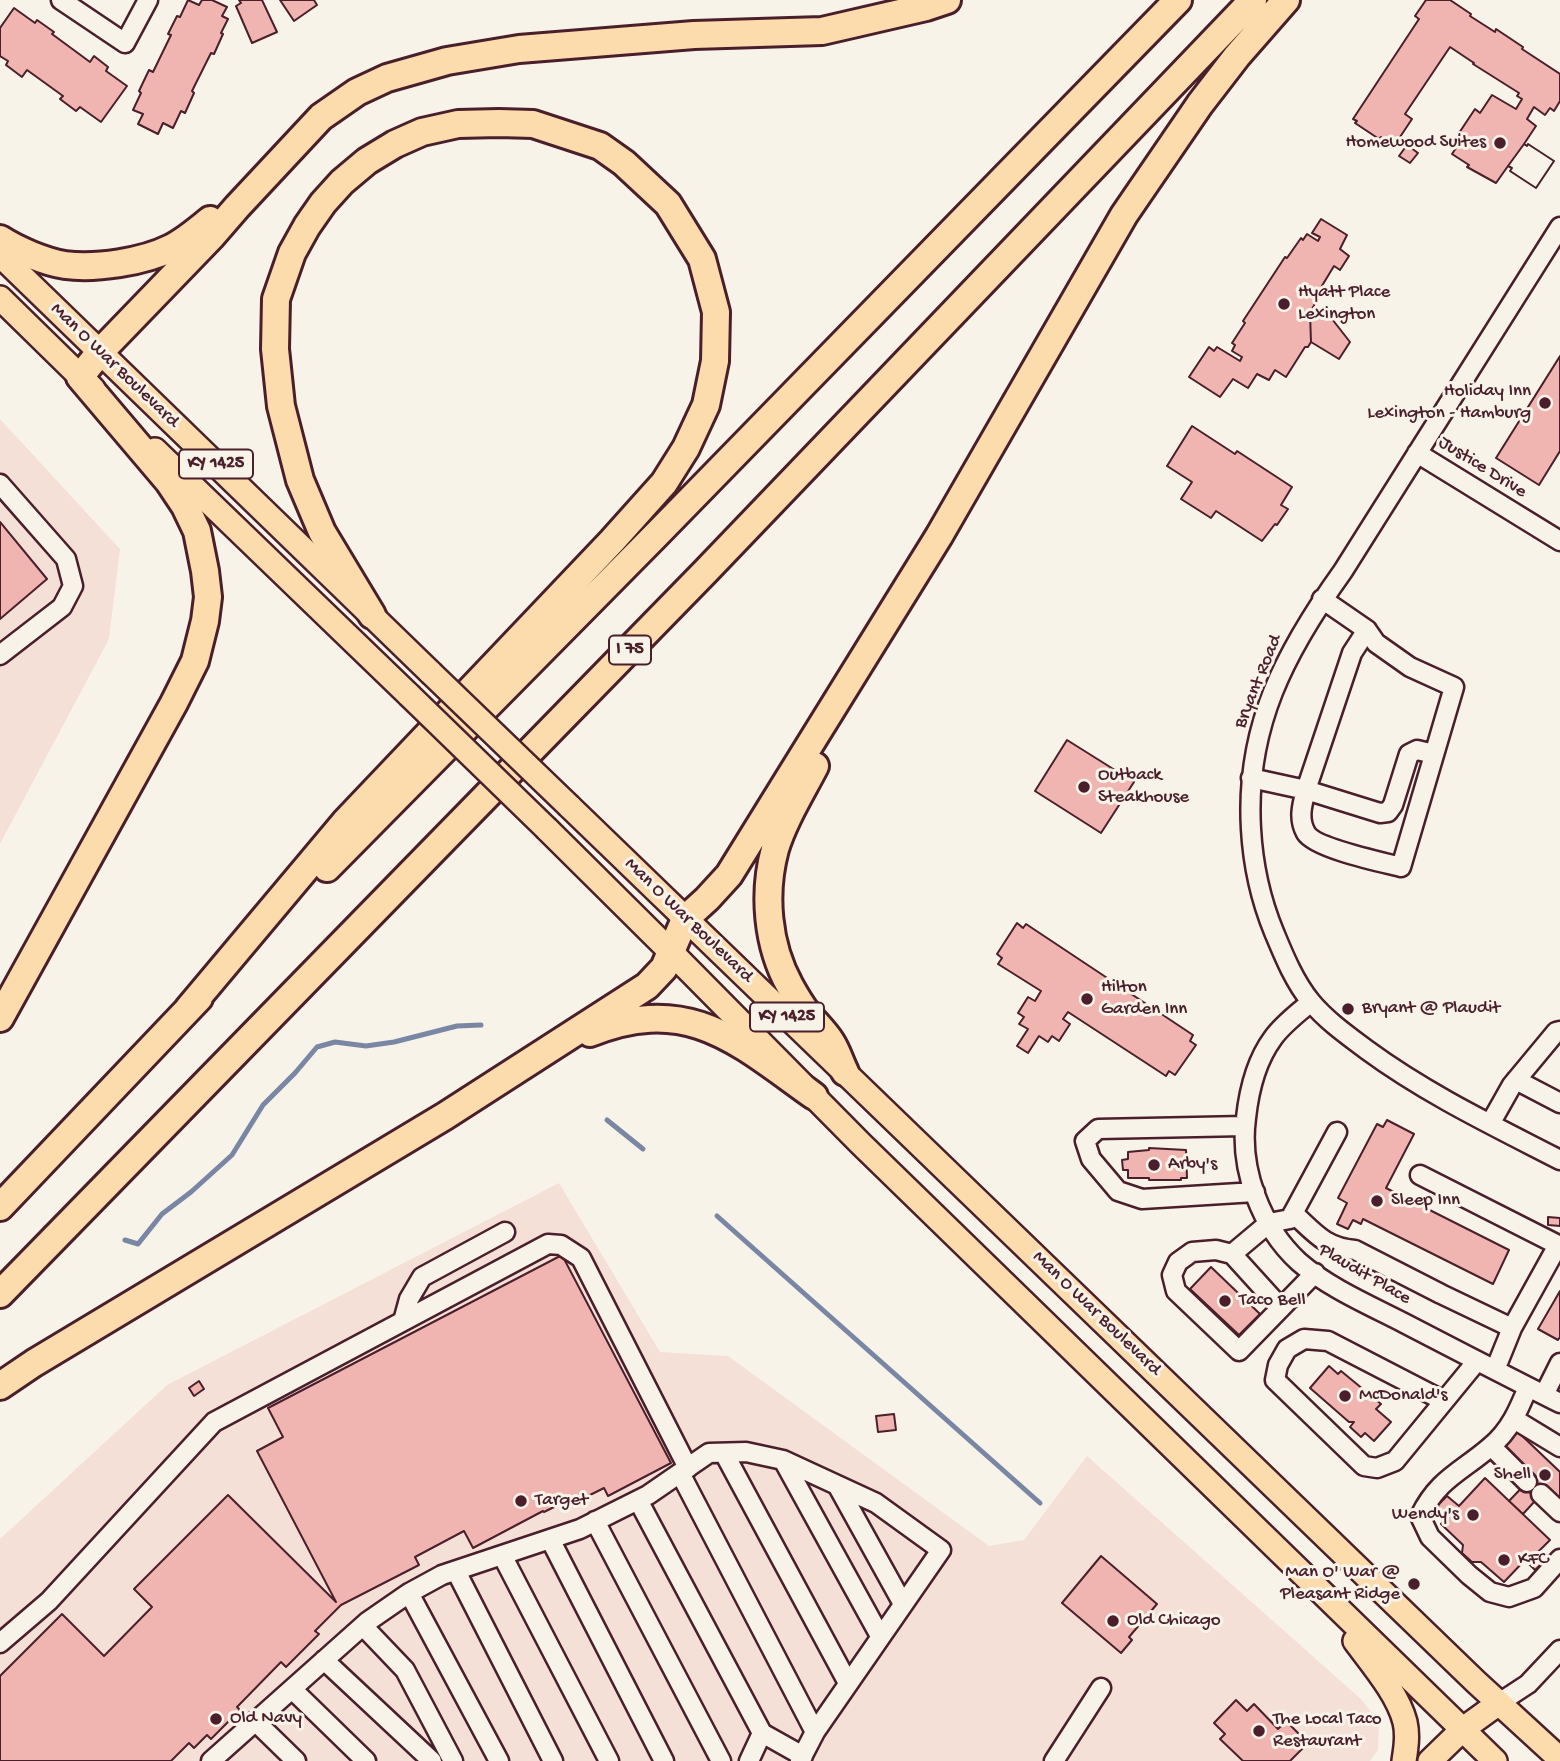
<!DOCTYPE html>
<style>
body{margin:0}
canvas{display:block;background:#f7f3e8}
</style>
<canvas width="1560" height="1761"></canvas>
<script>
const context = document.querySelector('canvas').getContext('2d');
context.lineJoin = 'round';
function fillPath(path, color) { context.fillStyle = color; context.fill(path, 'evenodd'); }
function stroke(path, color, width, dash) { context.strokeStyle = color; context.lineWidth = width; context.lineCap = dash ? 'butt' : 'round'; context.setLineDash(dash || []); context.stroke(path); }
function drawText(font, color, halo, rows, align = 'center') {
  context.font = font + ' "Gochi Hand",sans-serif'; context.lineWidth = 6; context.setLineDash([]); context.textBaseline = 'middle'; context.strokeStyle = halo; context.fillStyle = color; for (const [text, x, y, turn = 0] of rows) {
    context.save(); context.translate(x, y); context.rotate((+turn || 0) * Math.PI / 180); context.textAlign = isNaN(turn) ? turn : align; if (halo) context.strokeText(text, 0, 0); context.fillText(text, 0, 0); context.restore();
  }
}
fillPath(new Path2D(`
 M0 419 120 549 109 639 0 844Z
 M559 1183 660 1352 728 1356 989 1546 1024 1540 1087 1456 1361 1699 1379 1722 1378 1750 1370 1761H0V1539L167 1385Z`), '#f5e0d8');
stroke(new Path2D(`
 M607 1120 643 1149
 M717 1216 1040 1503
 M125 1240 138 1244 162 1214 191 1192 232 1155 263 1105 295 1073 317 1047 335 1042 366 1046 394 1042 457 1026 481 1025`), '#7987a5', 5);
const building = new Path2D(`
 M188 0 199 5 202 0H212L227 7 222 16 228 19 221 33 223 34 214 54 211 53 192 91 194 93 185 113 181 111 173 128 163 123 158 134 138 124 143 114 133 110 141 93 139 91 149 70 153 72 171 35 168 34 177 16 180 17Z
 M239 0H262L277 32 252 43 236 6 241 3Z
 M280 0H314L317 5 294 21Z
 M1426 0H1450L1471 14 1470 16 1495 32 1496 29 1523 47 1522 49 1560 74V101L1554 111 1550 108 1545 115 1534 107 1527 119 1536 126 1524 144 1527 146 1528 144 1554 161 1536 188 1510 171 1512 168 1508 166 1496 183 1467 167 1469 165 1452 154 1464 136 1459 133 1475 109 1480 113 1492 95 1516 109 1522 99 1517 96 1519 93 1473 64 1474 63 1450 47 1405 114 1412 119 1394 146 1381 137 1379 139 1355 123 1357 121 1353 119 1419 19 1415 16Z
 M14 8 35 23 37 20 54 32 52 34 90 62 94 56 108 67 106 71 127 86 101 122 80 107 76 111 60 99 63 96 27 70 22 77 6 65 8 61 0 56V28Z
 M1524 144 1527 146 1528 144 1554 161 1536 188 1510 171 1512 168 1508 166Z
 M1407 145 1418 153 1410 163 1399 156Z
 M1321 219 1347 235 1340 249 1349 256 1340 270 1334 266 1317 294 1319 296 1310 313 1311 342 1308 347H1305L1286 377 1275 370 1269 380 1257 374 1248 388 1233 379 1220 397 1189 377 1209 347 1214 351 1217 347 1240 361 1242 357 1232 351 1235 345 1232 343 1245 323 1243 321 1285 257 1287 258 1301 238 1303 240 1307 234 1318 241 1320 237 1312 233Z
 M1310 313 1332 319 1350 342 1339 359 1311 342Z
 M1560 356V451L1539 485 1496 458Z
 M1192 426 1235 454 1237 451 1292 487 1281 505 1288 509 1277 525 1275 524 1262 541 1216 511 1211 518 1181 499 1192 482 1167 466Z
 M0 522 47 579 0 619Z
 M1067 740 1134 782 1101 833 1035 791Z
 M1017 923 1023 928 1026 924 1193 1035 1190 1041 1196 1045 1175 1075 1169 1071 1166 1076 1068 1012 1063 1019 1070 1024 1059 1041 1052 1036 1048 1042 1039 1036 1028 1053 1017 1046 1028 1029 1019 1024 1024 1017 1018 1013 1028 997 1035 1001 1041 991 998 964 1002 958 997 954Z
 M1387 1120 1414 1134 1386 1188 1509 1250 1493 1284 1363 1219 1361 1224 1353 1220 1348 1229 1337 1224 1347 1203 1338 1198 1377 1124 1383 1127Z
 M1149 1148 1186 1150 1187 1178H1181V1180H1149V1178H1128V1170H1123L1122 1160 1128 1159V1152L1149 1150Z
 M1548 1217 1560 1218V1226L1548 1225Z
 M562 1255 671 1463 608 1496 604 1488 580 1500 578 1495 544 1512 543 1511 473 1548 464 1531 415 1557 419 1565 341 1605 315 1631 319 1634 286 1667 281 1662 237 1707 240 1710 211 1739 207 1735 194 1748 189 1743 171 1761H0V1676L62 1614 104 1656 152 1607 134 1589 228 1495 336 1602 257 1451 283 1437 268 1408Z
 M1211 1267 1260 1314 1239 1335 1190 1289Z
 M1560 1291V1337L1558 1340 1538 1329Z
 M1329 1366 1338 1374 1341 1371 1381 1404 1376 1409 1391 1422 1374 1441 1365 1433 1361 1437 1350 1427 1354 1422H1349L1310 1388Z
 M199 1381 204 1389 194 1396 189 1388Z
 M894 1414 896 1430 878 1432 876 1416Z
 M1517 1431 1560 1472V1502L1546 1489 1523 1514 1509 1501 1532 1477 1502 1447Z
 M1485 1478 1550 1540 1537 1553 1545 1561 1535 1570 1525 1560 1504 1582 1481 1562H1472L1462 1553 1463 1545 1441 1524 1448 1516 1437 1506 1447 1496 1459 1506Z
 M1101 1556 1157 1604 1129 1637 1132 1640 1121 1653 1062 1603Z
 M1236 1700 1247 1711 1254 1704 1278 1729 1286 1721 1308 1743 1290 1761H1243L1220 1739 1225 1734 1214 1723Z`);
fillPath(building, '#f0b5b1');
stroke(building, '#4a1f2b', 2);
const minor = new Path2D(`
 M61 0 125 43 148 0
 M1560 227 1343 571C1285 652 1245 727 1251 829 1253 865 1260 898 1274 932 1284 956 1294 981 1311 1002 1327 1021 1347 1035 1367 1050 1427 1094 1494 1126 1560 1160
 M1417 453 1560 541
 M0 484 66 559 73 586 62 607 0 655
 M1367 630 1352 653 1306 790 1380 813 1388 812 1393 805 1409 754 1417 750 1434 754
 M1251 778 1306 790C1302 805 1298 819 1306 833 1315 848 1381 862 1401 867L1454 687 1410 667 1376 643 1367 630 1322 599
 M1311 1002C1298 1013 1283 1024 1273 1038 1256 1061 1249 1090 1246 1118 1239 1169 1261 1227 1299 1262 1329 1288 1369 1305 1404 1323 1456 1350 1508 1377 1560 1403
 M1516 1080 1560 1103
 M1490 1124 1512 1085 1556 1032 1560 1031
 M1244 1126 1098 1129 1085 1141 1091 1159 1118 1191 1142 1199 1255 1192
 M1420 1175 1558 1245 1512 1328
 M1293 1213C1314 1232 1325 1248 1355 1250L1441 1294 1512 1328 1495 1370
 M1232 1254 1269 1223 1290 1219 1337 1132
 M1281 1308 1232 1254 1216 1250 1192 1252 1178 1262 1172 1275 1176 1291 1239 1351 1315 1273
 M403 1321 409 1299 422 1277 505 1232
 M1528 1387C1519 1409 1510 1431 1490 1447 1461 1472 1438 1479 1420 1516L1430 1537 1469 1575 1490 1592 1509 1597 1534 1588 1560 1559
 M1544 1395 1560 1363
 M1444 1401 1328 1341 1304 1339 1287 1349 1278 1365 1275 1380 1364 1466 1377 1468 1395 1461 1477 1361
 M1514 1419 1560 1447
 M1491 1446 1527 1482
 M724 1453 848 1683
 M783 1460 880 1636
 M680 1473 815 1732
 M837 1485 903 1604
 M1541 1494 1560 1512
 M638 1500 762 1733 803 1756
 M595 1521 721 1761
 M550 1539 664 1761
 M502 1555 609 1761
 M456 1571 553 1761
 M409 1593 499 1761
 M363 1626 405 1670 453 1761
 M0 1643 49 1601 214 1422 548 1244 561 1245 581 1258 688 1468
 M324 1660 432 1761
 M292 1689 366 1761
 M1499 1703 1528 1684 1560 1650
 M255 1721 296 1761
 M211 1761 367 1622 409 1593 442 1575 580 1529 648 1495 709 1453 746 1452 783 1460 876 1503 941 1550 815 1732 800 1761
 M749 1761 762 1733
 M1054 1761 1101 1688`);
const major = new Path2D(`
 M0 255 431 673
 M0 298 93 389
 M155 450 409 695
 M569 806 1476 1682 1560 1759
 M547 829 671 952 861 1144 1495 1761
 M1355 1641C1372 1664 1398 1694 1405 1722 1408 1735 1406 1748 1404 1761
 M1430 1761 1463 1729 1499 1703`);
const highway = new Path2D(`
 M0 239C17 250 45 262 65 265 96 269 143 262 171 248 185 241 198 230 210 220
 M815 766C801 793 784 820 775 849 763 893 767 945 790 986 795 995 801 1005 807 1013 815 1023 825 1032 831 1042 837 1051 840 1062 845 1072
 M327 868 657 534 1178 0
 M188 1009 345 822 612 541 664 483 686 448 706 405 715 361 716 312 702 259 668 204 624 163 600 146 533 124 499 123 458 124 422 132 395 144 367 161 342 182 323 203 307 226 292 253 276 299 275 349 281 406 300 480 322 532 372 615
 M0 1018 174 703 195 661 205 621 208 597 205 571 197 531 185 506 169 482 80 377 100 352 211 237 237 207 321 117 357 92 387 78 447 61 519 49 694 35 822 31 926 7 947 0
 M590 1033C689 993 739 1043 814 1096
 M0 1207 199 998
 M0 1294 705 572 1253 0
 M0 1386 34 1363 445 1116 647 986 664 968 685 919 707 899 729 875 939 536 1124 215 1200 104 1237 56 1286 0`);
stroke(minor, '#4a1f2b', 23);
stroke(major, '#4a1f2b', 28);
stroke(highway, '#4a1f2b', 32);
stroke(minor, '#f7f3e8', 18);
stroke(major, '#fcdcac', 23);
stroke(highway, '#fcdcac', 26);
const majorBridge = new Path2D(`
 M431 673 569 806
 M409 695 547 829`);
stroke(majorBridge, '#4a1f2b', 28, []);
stroke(majorBridge, '#fcdcac', 23);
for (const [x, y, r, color] of [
 [1500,143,7,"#4a1f2b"],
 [1284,304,7,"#4a1f2b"],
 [1545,403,7,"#4a1f2b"],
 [1084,787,7,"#4a1f2b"],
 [1087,999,7,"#4a1f2b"],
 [1348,1009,7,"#4a1f2b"],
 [1154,1165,7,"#4a1f2b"],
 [1377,1201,7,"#4a1f2b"],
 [1225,1301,7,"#4a1f2b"],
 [1345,1396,7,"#4a1f2b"],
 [1545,1475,7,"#4a1f2b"],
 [521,1501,7,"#4a1f2b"],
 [1473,1515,7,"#4a1f2b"],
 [1504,1560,7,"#4a1f2b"],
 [1414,1584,7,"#4a1f2b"],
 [1113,1621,7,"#4a1f2b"],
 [216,1719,7,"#4a1f2b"],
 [1259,1731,7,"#4a1f2b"]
]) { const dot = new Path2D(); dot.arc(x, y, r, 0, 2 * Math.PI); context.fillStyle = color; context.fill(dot); stroke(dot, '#f7f3e8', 2.5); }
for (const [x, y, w] of [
 [216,464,74],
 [630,650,42],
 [787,1017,74]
]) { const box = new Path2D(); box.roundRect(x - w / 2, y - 14.5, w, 29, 5); context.fillStyle = '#f7f3e8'; context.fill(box); stroke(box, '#4a1f2b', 2); }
drawText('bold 18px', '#4a1f2b', null, [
 ["KY 1425",216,464],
 ["I 75",630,650],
 ["KY 1425",787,1017]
]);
drawText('19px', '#4a1f2b', '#f7f3e8', [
 ["Homewood Suites",1486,143,"right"],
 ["Hyatt Place",1298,293],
 ["Lexington",1298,315],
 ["Holiday Inn",1531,392,"right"],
 ["Lexington - Hamburg",1531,414,"right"],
 ["Outback",1098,776],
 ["Steakhouse",1098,798],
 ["Hilton",1101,988],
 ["Garden Inn",1101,1010],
 ["Bryant @ Plaudit",1362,1009],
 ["Arby's",1168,1165],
 ["Sleep Inn",1391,1201],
 ["Taco Bell",1239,1301],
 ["McDonald's",1359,1396],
 ["Shell",1531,1475,"right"],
 ["Target",535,1501],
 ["Wendy's",1459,1515,"right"],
 ["KFC",1518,1560],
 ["Man O' War @",1400,1573,"right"],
 ["Pleasant Ridge",1400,1595,"right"],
 ["Old Chicago",1127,1621],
 ["Old Navy",230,1719],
 ["The Local Taco",1273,1720],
 ["Restaurant",1273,1742]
], 'left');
drawText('19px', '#4a1f2b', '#f7f3e8', [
 ["Man O War Boulevard",114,366,44],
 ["Justice Drive",1482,468,32],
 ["Bryant Road",1259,682,-68],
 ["Man O War Boulevard",688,921,44],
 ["Plaudit Place",1364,1275,30],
 ["Man O War Boulevard",1096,1314,44]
]);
</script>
